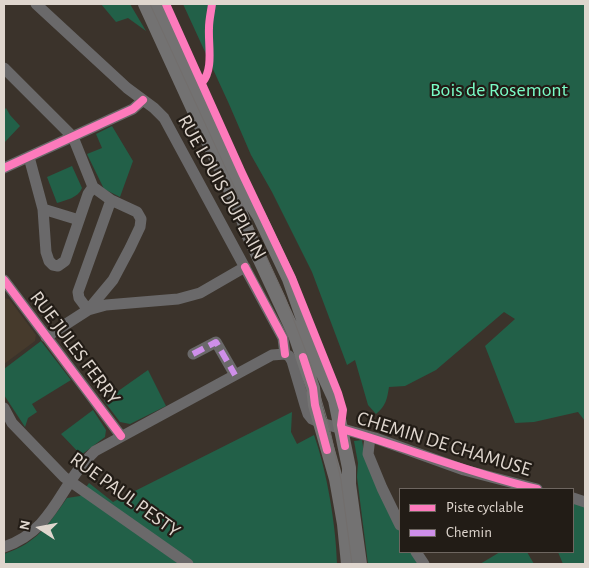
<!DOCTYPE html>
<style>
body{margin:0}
#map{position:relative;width:589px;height:568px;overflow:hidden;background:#3b332b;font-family:"Alegreya Sans",sans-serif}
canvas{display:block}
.frame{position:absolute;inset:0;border:5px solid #dfd6ce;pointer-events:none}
.legend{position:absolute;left:399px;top:488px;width:175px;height:65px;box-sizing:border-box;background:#221c16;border:1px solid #6e6660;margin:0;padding:6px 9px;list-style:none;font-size:15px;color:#dfd6ce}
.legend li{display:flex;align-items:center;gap:10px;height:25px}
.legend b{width:25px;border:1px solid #6e6660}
.north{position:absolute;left:15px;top:503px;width:50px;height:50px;-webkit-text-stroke:4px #221c16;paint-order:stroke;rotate:281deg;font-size:14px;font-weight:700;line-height:20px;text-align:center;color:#dfd6ce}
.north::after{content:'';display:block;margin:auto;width:18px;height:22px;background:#dfd6ce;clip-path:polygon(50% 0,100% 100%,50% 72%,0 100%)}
</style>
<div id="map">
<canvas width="589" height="568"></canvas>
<div class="frame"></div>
<ul class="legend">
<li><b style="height:6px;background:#fd7abc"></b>Piste cyclable</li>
<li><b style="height:6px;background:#ce8fe9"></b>Chemin</li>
</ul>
<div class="north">N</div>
</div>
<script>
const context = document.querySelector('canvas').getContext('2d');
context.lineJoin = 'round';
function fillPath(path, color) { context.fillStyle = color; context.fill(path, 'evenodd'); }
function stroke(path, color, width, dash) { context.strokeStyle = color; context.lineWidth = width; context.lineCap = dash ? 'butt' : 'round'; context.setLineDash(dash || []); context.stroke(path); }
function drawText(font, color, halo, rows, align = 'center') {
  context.font = font + ' "Alegreya Sans",sans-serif'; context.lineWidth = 4.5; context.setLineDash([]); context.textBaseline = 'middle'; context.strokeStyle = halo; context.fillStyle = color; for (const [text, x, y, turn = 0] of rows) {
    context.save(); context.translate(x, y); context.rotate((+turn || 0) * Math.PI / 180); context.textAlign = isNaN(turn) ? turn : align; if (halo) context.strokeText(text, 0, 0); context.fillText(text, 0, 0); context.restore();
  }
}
fillPath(new Path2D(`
 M4 298 9 299 36 335 35 341 4 364Z`), '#463a2c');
fillPath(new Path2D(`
 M101 4H130L146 31 128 18 116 22Z
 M183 4H585V421L578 412 534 422 515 423 485 346 515 319 504 312 436 370 405 386 389 387C387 399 386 406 376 414L368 405 355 360 347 365 312 272 272 192 251 155 229 104Z
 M6 108 10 115 20 126 4 143V110Z
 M112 126 133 161 120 197 104 189 87 154 102 148 96 134Z
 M72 166 82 188C78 198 66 200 57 203L47 177Z
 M41 341 71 380 32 404 37 412 28 418 25 427 4 395V369Z
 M148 370 166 406 130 424 120 422 104 401Z
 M93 410 106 430 105 437 81 455 61 434Z
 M292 412 291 432 297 444 314 435C327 471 336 526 337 564H4V554C37 543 48 525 67 498L80 496 89 483 113 502Z
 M362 440 365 459 400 530V552H413L420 564H368L357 477 358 463 354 441Z
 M573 502 585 505V564H563L558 552H573Z
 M500 552H527L534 564H480Z`), '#226048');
stroke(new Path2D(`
 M36 4 127 88 154 108 164 118 283 338 285 354 289 356 292 361 305 405 308 414 312 419 321 423 375 438 464 470 537 489
 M4 68 73 137 93 187 111 200 137 212 141 219 140 227 130 248 113 280 88 310 79 298 78 292 111 200
 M29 157 43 209 46 252 49 261 53 265 58 266 65 261 88 194 93 187
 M4 168 133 109 143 100
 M43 209 79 220
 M4 280 121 436
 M46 337 88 310 106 305 178 299 200 293 245 267
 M193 354 216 342 235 375
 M4 408 12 423 64 477 188 564
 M370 437 368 454 382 488 400 525
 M573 498 585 502
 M4 547C56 529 59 484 95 451L272 355 285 354
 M416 552 424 564`), '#6a696a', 11);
stroke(new Path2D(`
 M145 4 240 211 248 234 295 335 313 388 315 405 336 479 344 524 348 564
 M160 4 249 200 259 216 289 279 319 365 335 400 349 468V484L360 564`), '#737272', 14);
stroke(new Path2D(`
 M150 4 285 297 311 365 329 426 341 480 352 564`), '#726e6c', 1);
stroke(new Path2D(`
 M193 354 216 342 235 375`), '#ce8fe9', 6, [12, 6]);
stroke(new Path2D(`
 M166 4 242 173 292 278 338 393 343 410 341 425 345 446
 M202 83C214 69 208 45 209 28 209 20 211 12 212 4
 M4 168 133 109 143 100
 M245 267 283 338 285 354
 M4 280 121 436
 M303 357 313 388 315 405 327 450
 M342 429C407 448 470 473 537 489`), '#fd7abc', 8);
drawText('20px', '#7afcc6', '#221c16', [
 ["Bois de Rosemont",499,90]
]);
drawText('20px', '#dfd6ce', '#221c16', [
 ["RUE LOUIS DUPLAIN",222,187,61],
 ["RUE JULES FERRY",75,348,53],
 ["CHEMIN DE CHAMUSE",444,444,17],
 ["RUE PAUL PESTY",125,495,36]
]);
</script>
